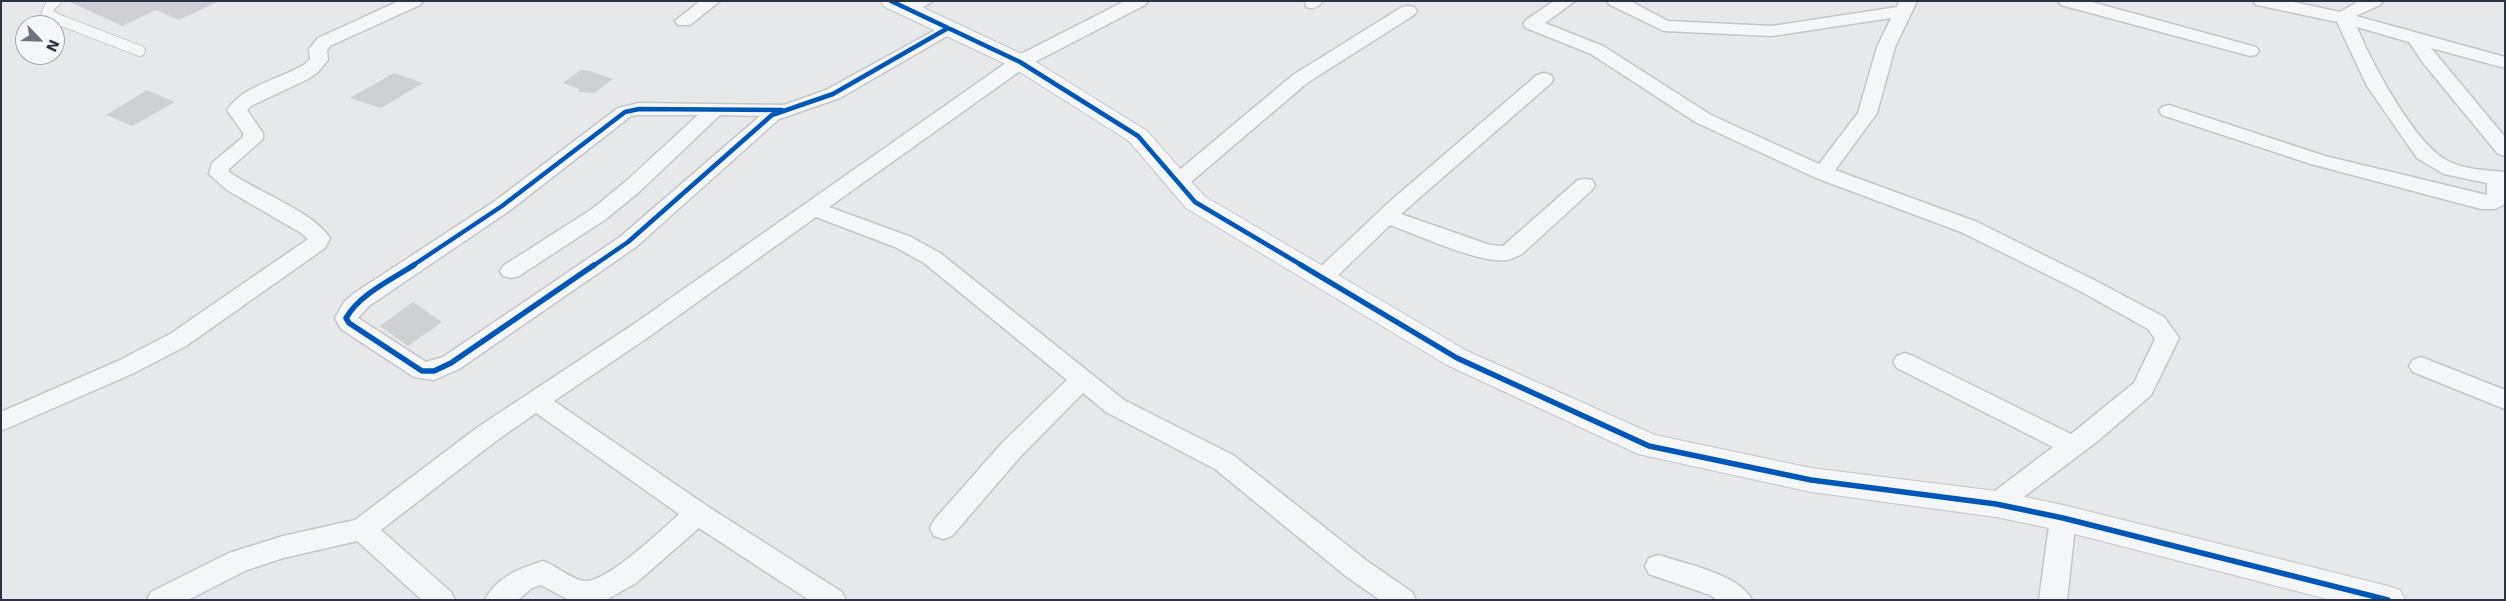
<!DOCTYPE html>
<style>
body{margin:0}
#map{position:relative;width:2506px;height:601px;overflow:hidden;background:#e6e8ea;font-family:"DejaVu Sans",sans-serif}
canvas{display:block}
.frame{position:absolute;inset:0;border:2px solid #2b3445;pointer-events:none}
.north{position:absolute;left:15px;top:15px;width:50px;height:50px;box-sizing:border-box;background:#f4f6f9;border:1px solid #a4a8b1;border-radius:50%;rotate:114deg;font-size:14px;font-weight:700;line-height:20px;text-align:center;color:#2b3445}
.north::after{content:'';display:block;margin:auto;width:18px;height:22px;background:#6c737f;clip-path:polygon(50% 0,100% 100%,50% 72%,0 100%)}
</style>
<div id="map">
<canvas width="2506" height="601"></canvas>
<div class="frame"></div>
<div class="north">N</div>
</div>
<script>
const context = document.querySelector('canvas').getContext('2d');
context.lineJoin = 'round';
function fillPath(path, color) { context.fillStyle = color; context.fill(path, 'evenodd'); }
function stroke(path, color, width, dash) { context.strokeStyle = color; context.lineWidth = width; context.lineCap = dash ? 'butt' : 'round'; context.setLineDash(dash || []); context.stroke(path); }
fillPath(new Path2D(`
 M68 1H219L179 20 156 10 122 26Z
 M581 70 590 71 613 79 594 93 579 92V89L563 83Z
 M394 73 423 83 381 108 350 98Z
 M147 90 175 102 132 126 106 115Z
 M413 302 442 322 408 346 380 326Z`), '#ced0d3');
const service = new Path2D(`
 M56 1 50 6 47 13 57 19 140 51`);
const minor = new Path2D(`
 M399 1H423L420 5 330 46 327 50 328 60 318 72 308 79 251 106 247 110 263 133V139L229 169V172C256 191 314 212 330 238L325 248 186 346 134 373 1 431V412L118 361 170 334 308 239 301 233 227 190 209 174 212 163 243 137V133L227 110C245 84 280 80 305 64L310 59 309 49 318 38Z
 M700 1H720L690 25H678L675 21Z
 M910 1H933L914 13H902L899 9Z
 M1125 1H1148L1145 5 1027 66 829 207 911 237 940 253 1124 400 1233 455 1367 561 1412 592 1416 600H1380L1347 577 1215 469 1106 412 1083 393 1020 457 952 536 943 539 934 536 930 528 934 520 1002 443 1067 380 924 263 895 247 816 217 650 336 554 401 707 506 842 592 846 600H809L699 528 636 583 606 600H569L541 585 532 588 518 600H485C496 577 521 568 543 561 556 565 571 580 585 581 606 583 663 529 679 514L536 413 496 441 381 530 451 592 455 600H422L357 541 283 558 247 570 188 600H147L151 592 229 553 283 536 355 520 478 427 634 324 1013 58Z
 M1305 1H1323C1318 8 1313 9 1306 7Z
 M1554 1H1575L1545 23 1603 46 1711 115 1819 164 1858 113 1877 47 1891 18 1772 36 1664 31 1610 5 1607 1H1630L1668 21 1772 26 1897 7 1899 1H1917L1895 47 1877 113 1835 170 1977 222 2096 281 2164 317 2179 338 2151 395 2099 440 2005 511 1996 514 1987 511 1983 504 1987 497 2053 447 1897 368 1893 362 1897 356 1905 353 1913 356 2071 434 2134 383 2155 339 2148 329 2080 291 1961 232 1816 178 1697 123 1591 54 1526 28 1523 24 1526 20Z
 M2058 1H2088L2256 47 2259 51 2256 55 2250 56 2061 5Z
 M2253 1H2289L2340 12 2359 1H2383L2380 5 2356 16 2505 57V68L2431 48 2505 137V156L2498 154 2424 64 2409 42 2357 27C2371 62 2415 145 2448 161 2466 170 2486 170 2505 172V204L2495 209H2481L2311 164 2162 115 2159 111 2162 107 2169 105 2325 156 2487 195V183L2444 174 2417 158 2367 86 2337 22 2262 6 2256 5Z
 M1408 6 1414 7 1417 11 1414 15 1307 83 1185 187 1178 188 1171 187 1168 182 1171 177 1293 75 1402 7Z
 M948 23 954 24 957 28 954 32 840 98 779 119 636 247 459 369 434 380 414 377 341 329 335 318 344 302 353 294 495 201 618 108 639 103 784 105 826 90ZM639 115H698L625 182 592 209 503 266 500 271 503 276 511 278 519 276 606 219 639 192 720 115 760 116 620 237 443 357 426 362 358 318 369 306 509 211 631 116Z
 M1544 73 1551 75 1553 79 1551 83 1401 214 1490 245 1503 246 1578 180 1585 179 1592 180 1595 185 1592 190 1522 254C1517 256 1512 259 1507 260 1480 264 1418 235 1390 225L1330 283 1322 286 1314 283 1311 278 1314 273 1388 203 1537 75Z
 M2421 357 2505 390V409L2413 372 2409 366 2413 360Z
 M2063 507 2072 510 2076 518 2067 600H2039L2050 518 2054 510Z
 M1659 555C1685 564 1739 574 1752 600H1717L1710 595 1649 574 1645 566 1649 558Z`);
const tertiary = new Path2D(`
 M881 1H909L1028 57 1147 131 1204 196 1467 351 1655 435 1811 468 1996 491 2063 505 2388 586 2400 590 2405 600H2331L2063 531 1996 517 1811 492 1638 454 1447 365 1186 208 1129 141 1012 67 883 6Z`);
stroke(service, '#c4c6c8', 12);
stroke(minor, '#c4c6c8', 3);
stroke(tertiary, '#c4c6c8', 2);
stroke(service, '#f5f6f7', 10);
fillPath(minor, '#f5f6f7');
fillPath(tertiary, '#f5f6f7');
stroke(new Path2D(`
 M891 1 1020 62 1138 136 1195 202 1303 266
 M412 266 502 206 625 112 639 109 782 110
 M593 266 628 242 772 115 833 94 948 28`), '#0057b8', 4.5);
stroke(new Path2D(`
 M414 265C391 280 360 294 346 318L349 323 422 371H434L451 363 594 265
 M1301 265 1457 358 1649 446 1811 480 1996 504 2063 518 2388 600`), '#0057b8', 5.5);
</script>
